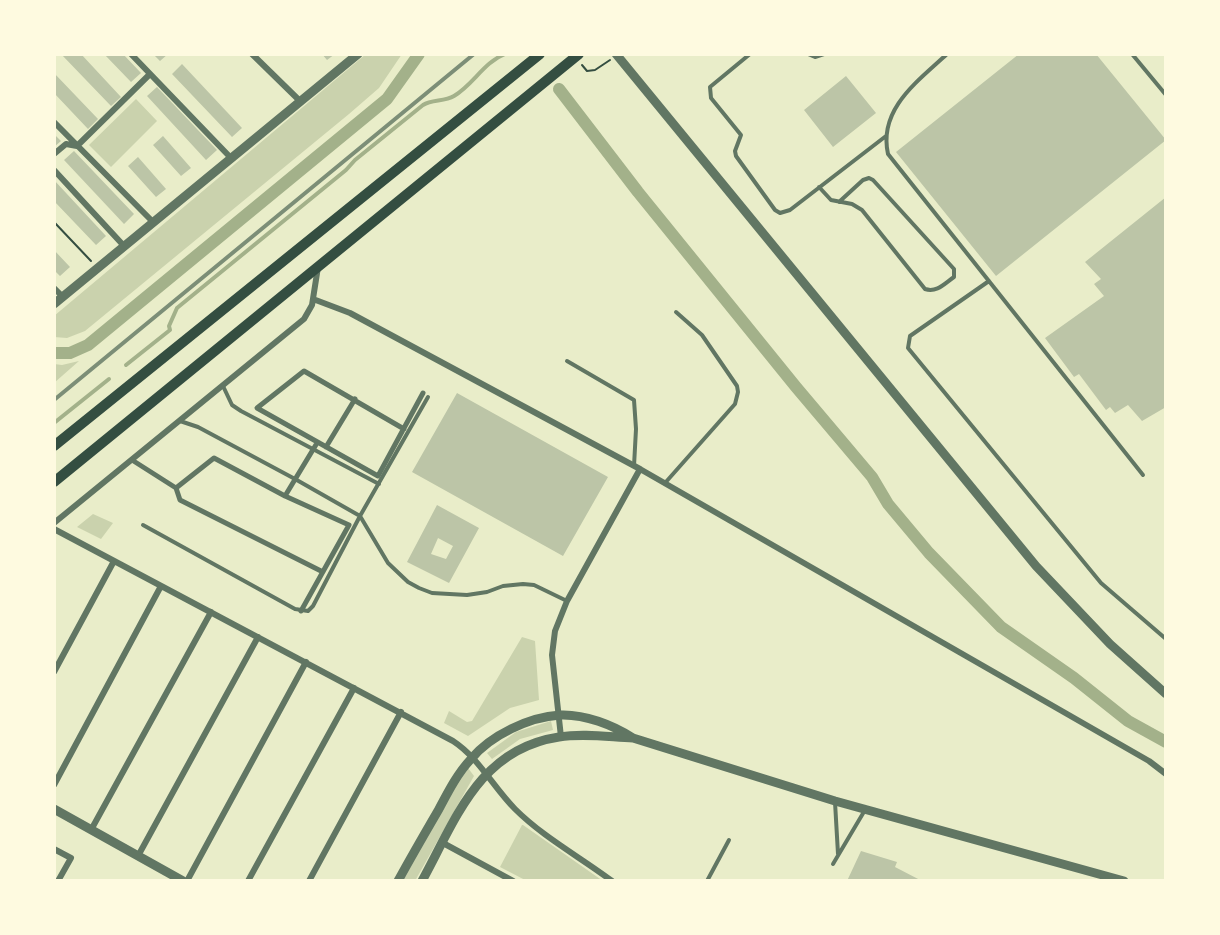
<!DOCTYPE html>
<style>
body{margin:0}
#map{position:relative;width:1220px;height:935px;overflow:hidden;background:#e9edc9;font-family:"DM Sans",sans-serif}
canvas{display:block}
.frame{position:absolute;inset:0;border:56px solid #fefae0;pointer-events:none}
</style>
<div id="map">
<canvas width="1220" height="935"></canvas>
<div class="frame"></div>
</div>
<script>
const context = document.querySelector('canvas').getContext('2d');
context.lineJoin = 'round';
function fillPath(path, color) { context.fillStyle = color; context.fill(path, 'evenodd'); }
function stroke(path, color, width, dash) { context.strokeStyle = color; context.lineWidth = width; context.lineCap = dash ? 'butt' : 'round'; context.setLineDash(dash || []); context.stroke(path); }
fillPath(new Path2D(`
 M366 54H402L379 88 349 114 85 331 67 338 54 337V316Z
 M136 99 157 121 111 167 89 145Z
 M79 361 54 383V364L62 365Z
 M93 514 113 523 101 539 77 527Z
 M522 637 535 641 539 700 510 708 468 736 444 723 449 711 467 722 472 721Z
 M551 721 553 730 520 739 492 759 487 753 516 732Z
 M468 768 474 776 415 881H402L453 787Z
 M522 825H523L603 881H527L500 867Z`), '#cad2ad');
stroke(new Path2D(`
 M126 365 170 330 169 326 177 308 346 170 355 160 423 105C432 99 444 102 454 96 473 85 484 62 505 54
 M54 423 109 379`), '#a3b18a', 4);
stroke(new Path2D(`
 M559 89 638 192 796 387 872 477 888 504 929 553 1001 627 1074 678 1128 721 1166 742
 M54 353H70L88 345 387 99 419 54`), '#a3b18a', 12);
fillPath(new Path2D(`
 M61 54H81L121 97 111 106Z
 M104 54H123L141 73 131 82Z
 M153 54H168L160 61Z
 M322 54H335L327 60Z
 M1019 54H1096L1166 140 996 276 896 152Z
 M182 64 242 128 232 137 172 74Z
 M54 73 98 119 88 129 54 93Z
 M846 76 876 113 833 147 804 110Z
 M157 87 217 150 206 160 147 96Z
 M54 134 61 141 54 147Z
 M163 136 191 168 181 176 153 145Z
 M74 151 134 214 124 224 64 160Z
 M138 157 166 189 156 197 128 166Z
 M54 180 106 236 96 245 54 201Z
 M1166 197V407L1142 421 1128 405 1115 413 1110 407 1106 410 1079 374 1074 377 1045 338 1104 296 1094 284 1101 279 1085 262Z
 M54 250 70 267 60 276 54 270Z
 M457 393 608 477 563 556 412 472Z
 M437 505 479 528 449 583 407 562ZM438 538 453 546 446 559 431 554Z
 M861 851 897 862 895 867 922 881H847Z`), '#bcc5a7');
stroke(new Path2D(`
 M582 65 587 71 595 70 610 60
 M54 222 91 261`), '#344e41', 2);
stroke(new Path2D(`
 M750 54 710 87 711 98 741 135 735 151 736 156 775 210 780 213 790 210 886 136
 M808 54 815 57 824 54
 M947 54C918 81 878 109 888 154L1143 475
 M1132 54 1166 95
 M819 187 831 200 852 204 862 210 925 289C937 293 945 283 954 277V269L873 180 869 178 863 180 839 202
 M989 281 910 336 908 348 1101 583 1166 639
 M567 361 634 400 636 429 634 466
 M223 386 232 405 241 411 379 484
 M180 421 198 427 295 479 360 516 388 563 408 582 419 588 432 593 467 595 487 592 503 586 523 584 534 585 567 601
 M665 483 735 404 738 392 737 386 702 335 676 312
 M143 525 295 609 308 611 313 606 360 516 428 397
 M835 802 838 854
 M833 864 865 810
 M707 881 729 840`), '#617663', 4);
stroke(new Path2D(`
 M404 429 304 371 257 408 378 476 423 393
 M326 447 355 399
 M132 460 176 488
 M176 488 214 458 285 496 349 525 301 611
 M176 488 180 500 323 572
 M285 496 317 443`), '#617663', 5);
stroke(new Path2D(`
 M131 54 231 158
 M252 54 301 102
 M54 122 153 222
 M54 154 66 144 77 146 150 74
 M54 170 124 246
 M54 288 63 297
 M313 299 350 313 640 469 1149 761 1166 774
 M54 523 304 319 312 305 318 267
 M54 529 453 741C479 758 493 787 515 809 543 837 580 857 612 881
 M54 672 114 561
 M561 737 552 655 555 631 567 601 640 469
 M54 785 161 586
 M91 830 211 612
 M443 843 513 881
 M54 849 71 858 58 881
 M138 856 258 637
 M187 881 306 662
 M248 881 354 688
 M309 881 401 712`), '#617663', 6);
stroke(new Path2D(`
 M616 54 1036 566 1110 644 1166 694
 M54 304 358 54
 M54 809 183 881
 M398 881C411 857 425 833 439 809 448 792 457 774 471 759 491 735 529 717 560 715 585 714 613 725 633 738L835 801 1124 881
 M422 881C456 819 479 749 559 737 584 733 609 737 633 738`), '#617663', 9);
stroke(new Path2D(`
 M54 446 540 54
 M54 482 579 54`), '#344e41', 10);
stroke(new Path2D(`
 M54 400 474 54`), '#7c8e77', 4);
</script>
